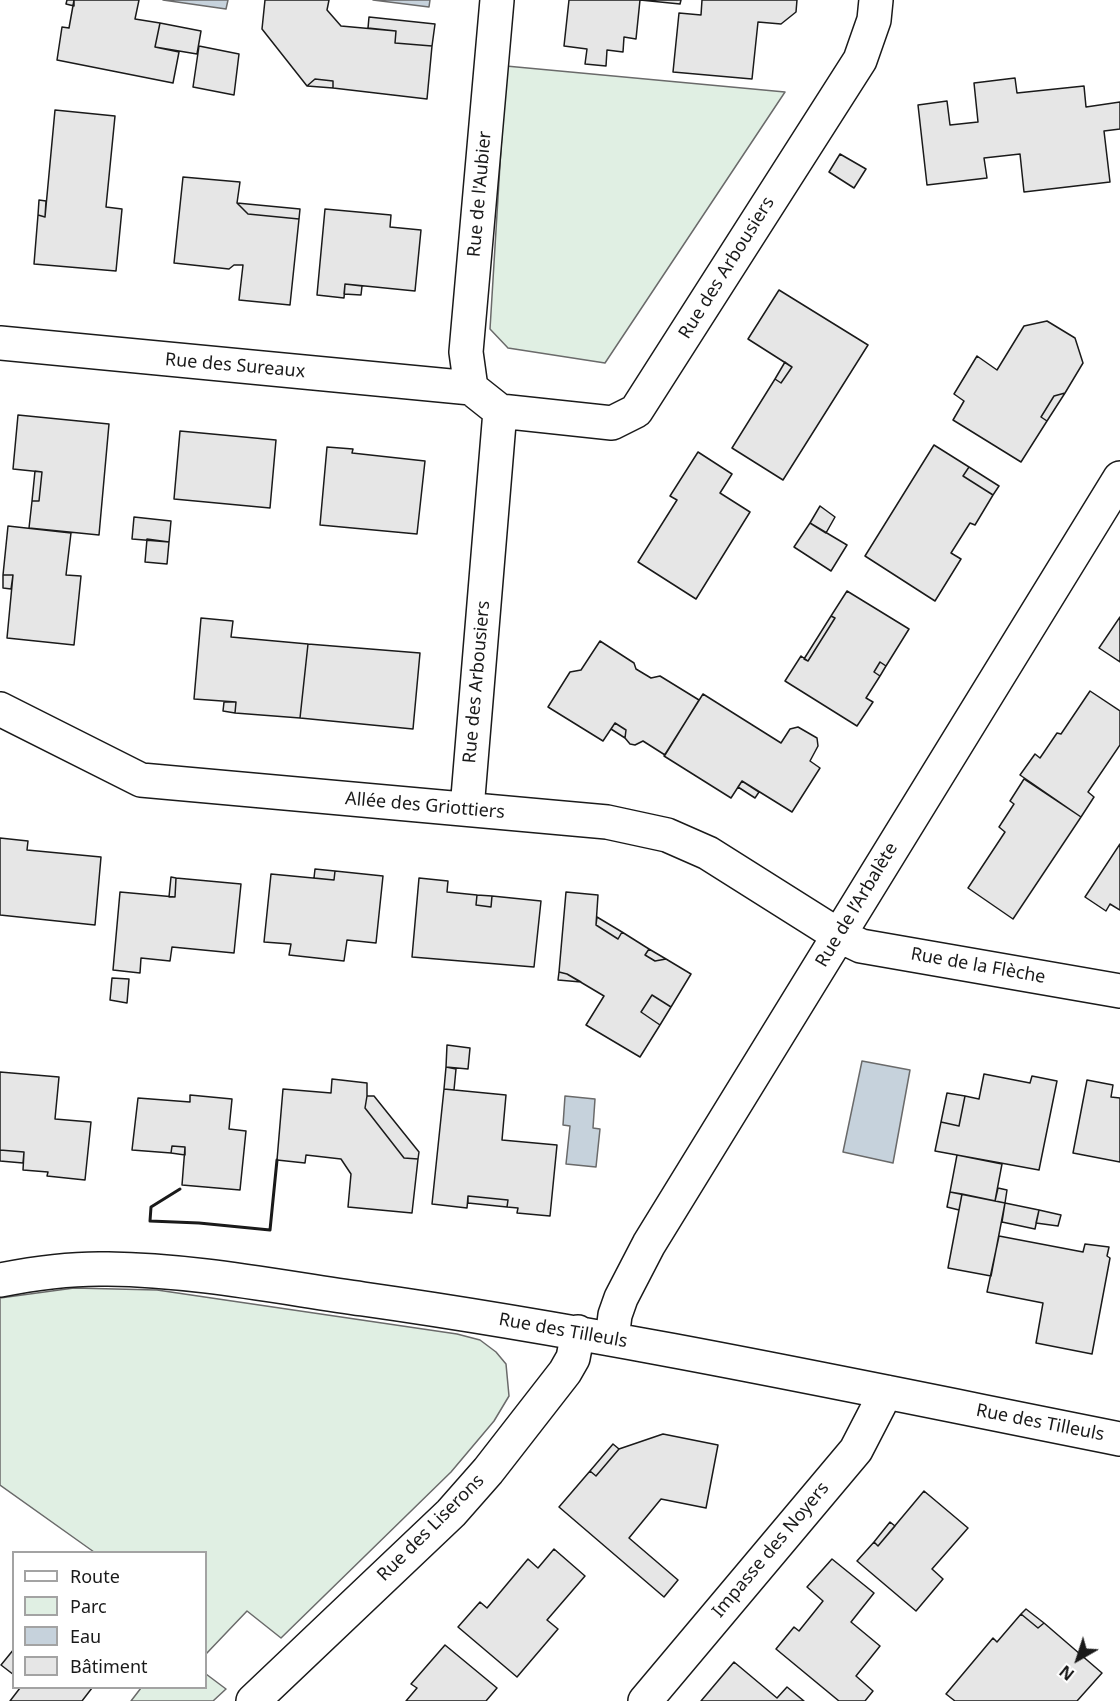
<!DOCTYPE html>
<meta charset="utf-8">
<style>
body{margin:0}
#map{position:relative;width:1120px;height:1701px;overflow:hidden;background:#fff;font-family:"Noto Sans",sans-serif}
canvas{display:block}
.legend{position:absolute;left:12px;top:1551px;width:195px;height:138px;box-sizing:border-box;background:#fff;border:2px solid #a3a3a3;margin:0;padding:8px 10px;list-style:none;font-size:18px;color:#1a1a1a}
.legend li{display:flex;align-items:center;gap:12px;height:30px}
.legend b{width:30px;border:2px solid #a3a3a3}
.north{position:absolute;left:1048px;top:1629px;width:60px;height:60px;-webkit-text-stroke:4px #fff;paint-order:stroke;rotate:219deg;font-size:16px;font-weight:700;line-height:24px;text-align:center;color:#1a1a1a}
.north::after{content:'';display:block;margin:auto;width:21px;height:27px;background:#1a1a1a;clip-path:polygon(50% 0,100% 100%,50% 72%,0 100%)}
</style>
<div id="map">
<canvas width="1120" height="1701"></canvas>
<ul class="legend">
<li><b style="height:8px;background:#fff"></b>Route</li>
<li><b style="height:16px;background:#e0efe3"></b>Parc</li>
<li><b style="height:16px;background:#c6d2dc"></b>Eau</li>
<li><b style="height:16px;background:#e6e6e6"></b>Bâtiment</li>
</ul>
<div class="north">N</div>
</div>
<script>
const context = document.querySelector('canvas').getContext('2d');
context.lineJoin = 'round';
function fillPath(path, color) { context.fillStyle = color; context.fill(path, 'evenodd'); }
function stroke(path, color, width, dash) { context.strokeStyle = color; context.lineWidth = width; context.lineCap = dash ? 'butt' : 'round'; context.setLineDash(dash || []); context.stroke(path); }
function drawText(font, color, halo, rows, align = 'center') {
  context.font = font + ' "Noto Sans",sans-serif'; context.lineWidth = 4.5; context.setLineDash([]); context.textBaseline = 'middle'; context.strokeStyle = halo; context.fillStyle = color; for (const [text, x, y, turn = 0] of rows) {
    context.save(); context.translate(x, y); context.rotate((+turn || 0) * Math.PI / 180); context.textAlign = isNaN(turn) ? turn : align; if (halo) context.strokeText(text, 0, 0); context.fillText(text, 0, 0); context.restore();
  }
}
const green = new Path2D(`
 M506 66 785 92 605 363 508 348 490 329Z
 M74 1288 157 1290 457 1334 480 1340 496 1352 506 1364 509 1396 494 1421 451 1472 281 1638 247 1611 206 1654V1552H94L0 1485V1298Z
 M206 1674 226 1689 213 1701H131L141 1688H206Z`);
fillPath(green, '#e0efe3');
stroke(green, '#6a6a6a', 1.5);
const water = new Path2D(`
 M163 0H228L226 9Z
 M373 0H430L429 7Z
 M862 1061 910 1070 893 1163 843 1152Z
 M565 1096 595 1099 593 1128 600 1129 596 1167 566 1164 570 1126 563 1125Z`);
fillPath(water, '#c6d2dc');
stroke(water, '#6a6a6a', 1.5);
const building = new Path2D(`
 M67 0H74V6L66 4Z
 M74 0H139L135 19 160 23 155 47 179 52 173 83 57 60 62 27 69 28Z
 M265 0H329L327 10 341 26 396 31 395 43 432 46 427 99 333 88V81L315 79 307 86 262 29Z
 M569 0H681L680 4 640 0 636 39 624 37 623 52 607 50 606 66 585 64 587 49 564 46Z
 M702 0H797L796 12 781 24 758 22 752 79 673 72 679 13 701 15Z
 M369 17 435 24 432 46 395 43 396 31 368 28Z
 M160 23 201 31 197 54 155 47Z
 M199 46 239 54 234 95 193 87Z
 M1015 78 1017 93 1084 86 1086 107 1120 102V129L1104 131 1110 182 1024 192 1020 154 984 158 987 178 927 185 918 105 947 101 950 125 978 122 974 83Z
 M315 79 333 81V88L307 86Z
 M55 110 115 116 106 207 122 209 116 271 34 264 38 215 45 217Z
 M840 154 866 169 854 188 829 172Z
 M183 177 240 182 237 203 248 214 299 219 290 305 239 300 243 265H234L229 269 174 263Z
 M39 200 46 201 45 217 38 215Z
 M237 203 300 209 299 219 248 214Z
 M325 209 391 215 390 227 421 230 415 291 345 284 344 298 317 295Z
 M345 284 362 286 361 295 344 294Z
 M779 290 868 345 783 480 732 448 775 379 781 383 792 367 748 339Z
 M1047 321 1075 338 1083 363 1065 393 1054 396 1041 417 1047 421 1021 462 953 420 964 401 954 394 977 356 997 370 1024 326Z
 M785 362 792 367 781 383 775 379Z
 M1065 393 1047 421 1041 417 1054 396Z
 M18 415 109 424 99 535 29 528 32 501H39L42 472 13 469Z
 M180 431 276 440 270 508 174 499Z
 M934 445 969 467 963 476 993 495 975 525 970 523 951 553 961 559 935 601 865 556Z
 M327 447 353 449 352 453 425 461 417 534 320 525Z
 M698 452 732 474 720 493 750 512 696 599 638 562 677 500 670 496Z
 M969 467 999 486 993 495 963 476Z
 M35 471 42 472 39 501H32Z
 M820 506 835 517 826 533 810 523Z
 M134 517 171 521 169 542 132 539Z
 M810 523 847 545 831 571 794 547Z
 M8 526 71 533 66 575 81 576 74 645 7 638 13 575H3Z
 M147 539 169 542 167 564 145 562Z
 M3 575H13L11 589 3 588Z
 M847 591 909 629 886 666 880 662 874 672 880 676 866 698 873 702 857 726 785 681 801 656 808 661 835 618 831 616Z
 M831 616 835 618 808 661 804 659Z
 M1120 617V662L1099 648Z
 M201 618 233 621 231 637 308 644 300 718 235 713 236 702 194 699Z
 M600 641 634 663 636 669 651 678 660 676 699 700 665 755 643 741 635 745 630 744 625 738 626 730 615 723 603 741 548 707 570 672 581 670Z
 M308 644 420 653 413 729 300 718Z
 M880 662 886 666 880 676 874 672Z
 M1090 691 1120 711V745L1088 792 1094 797 1081 817 1020 775 1035 754 1040 758 1057 733 1061 734Z
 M703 694 781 743 790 729 798 727 817 738 818 746 810 761 820 768 792 812 742 781 731 798 664 756Z
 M224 702H236L235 713 223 711Z
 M615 723 626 730 625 738 611 729Z
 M1024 779 1081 817 1013 919 968 888 1005 832 999 827 1014 804 1010 801Z
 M742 781 759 792 755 798 738 787Z
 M0 838 28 841 27 850 101 857 95 925 0 915Z
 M1120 844V910L1110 904 1106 911 1085 897Z
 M315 869 335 871 334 880 314 878Z
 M335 871 383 876 376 943 347 940 344 961 289 955 291 944 264 942 271 874 334 880Z
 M171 877 176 878 175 897H169Z
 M176 878 241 884 234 953 172 947 170 961 141 958 140 973 113 970 120 892 175 897Z
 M419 878 448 881 447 892 477 895 476 905 491 907 492 896 541 901 534 967 412 957Z
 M566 892 598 895 596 925 618 939 622 932 649 949 645 955 655 961 666 959 691 974 671 1007 652 995 641 1012 660 1025 640 1057 586 1025 604 996 567 974 559 972Z
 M477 895 492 896 491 907 476 905Z
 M597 917 622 932 618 939 596 925Z
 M649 949 666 959 655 961 645 955Z
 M559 972 567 974 581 982 558 980Z
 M112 978 129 979 127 1003 110 1000Z
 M652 995 671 1007 660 1025 641 1012Z
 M447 1045 470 1048 468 1069 446 1067Z
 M446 1067 456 1069 454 1090 444 1089Z
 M0 1072 59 1077 55 1119 91 1122 85 1180 47 1176 48 1172 23 1170 24 1152 0 1150Z
 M984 1074 1030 1083 1032 1076 1057 1081 1039 1170 935 1151 941 1122 959 1126 965 1096 979 1099Z
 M332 1079 367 1083V1096L365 1108 404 1158 418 1159 412 1213 348 1207 351 1174 341 1159 306 1155 305 1163 277 1160 283 1089 331 1093Z
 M1087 1080 1113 1085 1111 1097 1120 1098V1162L1073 1153Z
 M444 1089 506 1095 502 1140 557 1145 550 1216 517 1213 518 1208 507 1207 508 1200 468 1196 467 1208 432 1204Z
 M947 1093 965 1096 959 1126 941 1122Z
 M190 1095 232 1099 229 1129 246 1131 240 1190 182 1185 185 1147 172 1146 171 1153 132 1150 138 1098 190 1102Z
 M367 1096H374L419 1152 418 1159 404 1158 365 1108Z
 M172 1146 185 1147V1155L171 1153Z
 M0 1150 24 1152 23 1163 0 1161Z
 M957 1155 1002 1164 995 1201 950 1192Z
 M998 1188 1007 1190 1005 1203 995 1201Z
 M950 1192 962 1194 959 1210 947 1207Z
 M962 1194 1005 1203 991 1276 948 1268Z
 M468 1196 508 1200 507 1207 468 1203Z
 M1005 1203 1039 1210 1035 1229 1002 1222Z
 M1039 1210 1061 1215 1058 1226 1036 1223Z
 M999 1236 1083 1252 1085 1244 1109 1247 1107 1256 1110 1258 1092 1354 1036 1343 1043 1303 987 1292Z
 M663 1434 718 1445 706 1508 661 1499 629 1538 678 1580 664 1597 559 1507 590 1471 596 1476 619 1449Z
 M613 1444 619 1449 596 1476 590 1471Z
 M924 1491 968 1528 932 1569 943 1579 916 1611 857 1561 874 1542 878 1546Z
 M890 1522 895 1526 878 1546 874 1542Z
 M554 1549 585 1576 547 1620 558 1629 517 1677 458 1627 480 1602 487 1608 528 1559 538 1568Z
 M832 1559 874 1593 851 1622 880 1646 856 1676 873 1691 865 1701H839L776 1649 794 1627 799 1631 823 1601 807 1587Z
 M1026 1609 1044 1623 1038 1628 1021 1614Z
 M1021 1614 1038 1628 1044 1623 1102 1673 1077 1701H955L946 1694 993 1638 997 1642Z
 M445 1645 497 1688 486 1701H406L417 1688 411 1684Z
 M14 1649V1675L1 1665Z
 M734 1662 777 1698 787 1687 804 1701H701Z
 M20 1688H92L82 1701H10Z`);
fillPath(building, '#e6e6e6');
stroke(building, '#1a1a1a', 1.5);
const minor = new Path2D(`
 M0 343 471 388
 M471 388 500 411 612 423 636 411 860 60 874 20 876 0
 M471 388 466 352 497 0
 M0 709 141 780 607 822 667 835 708 853 838 935 861 946 1120 991
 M467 809 500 411
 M0 1280C35 1273 72 1268 108 1269 193 1270 278 1287 363 1299 617 1335 868 1389 1120 1439
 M612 1339 615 1315 621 1298 649 1244 1120 478
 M253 1701 451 1513 488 1471 565 1372 573 1358 578 1332
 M645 1701 856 1450 886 1392`);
stroke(minor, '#1a1a1a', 36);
stroke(minor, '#fff', 33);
stroke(new Path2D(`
 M180 1189 151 1207 150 1221 199 1223 270 1230 277 1160`), '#1a1a1a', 3);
drawText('18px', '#1a1a1a', '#fff', [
 ["Rue de l'Aubier",480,194,-85],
 ["Rue des Arbousiers",727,268,-58],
 ["Rue des Sureaux",235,366,5],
 ["Rue des Arbousiers",477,682,-85],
 ["Allée des Griottiers",425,806,5],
 ["Rue de l’Arbalète",857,905,-59],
 ["Rue de la Flèche",978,966,10],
 ["Rue des Tilleuls",563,1331,10],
 ["Rue des Tilleuls",1040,1423,11],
 ["Rue des Liserons",431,1528,-45],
 ["Impasse des Noyers",771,1550,-50]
]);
</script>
